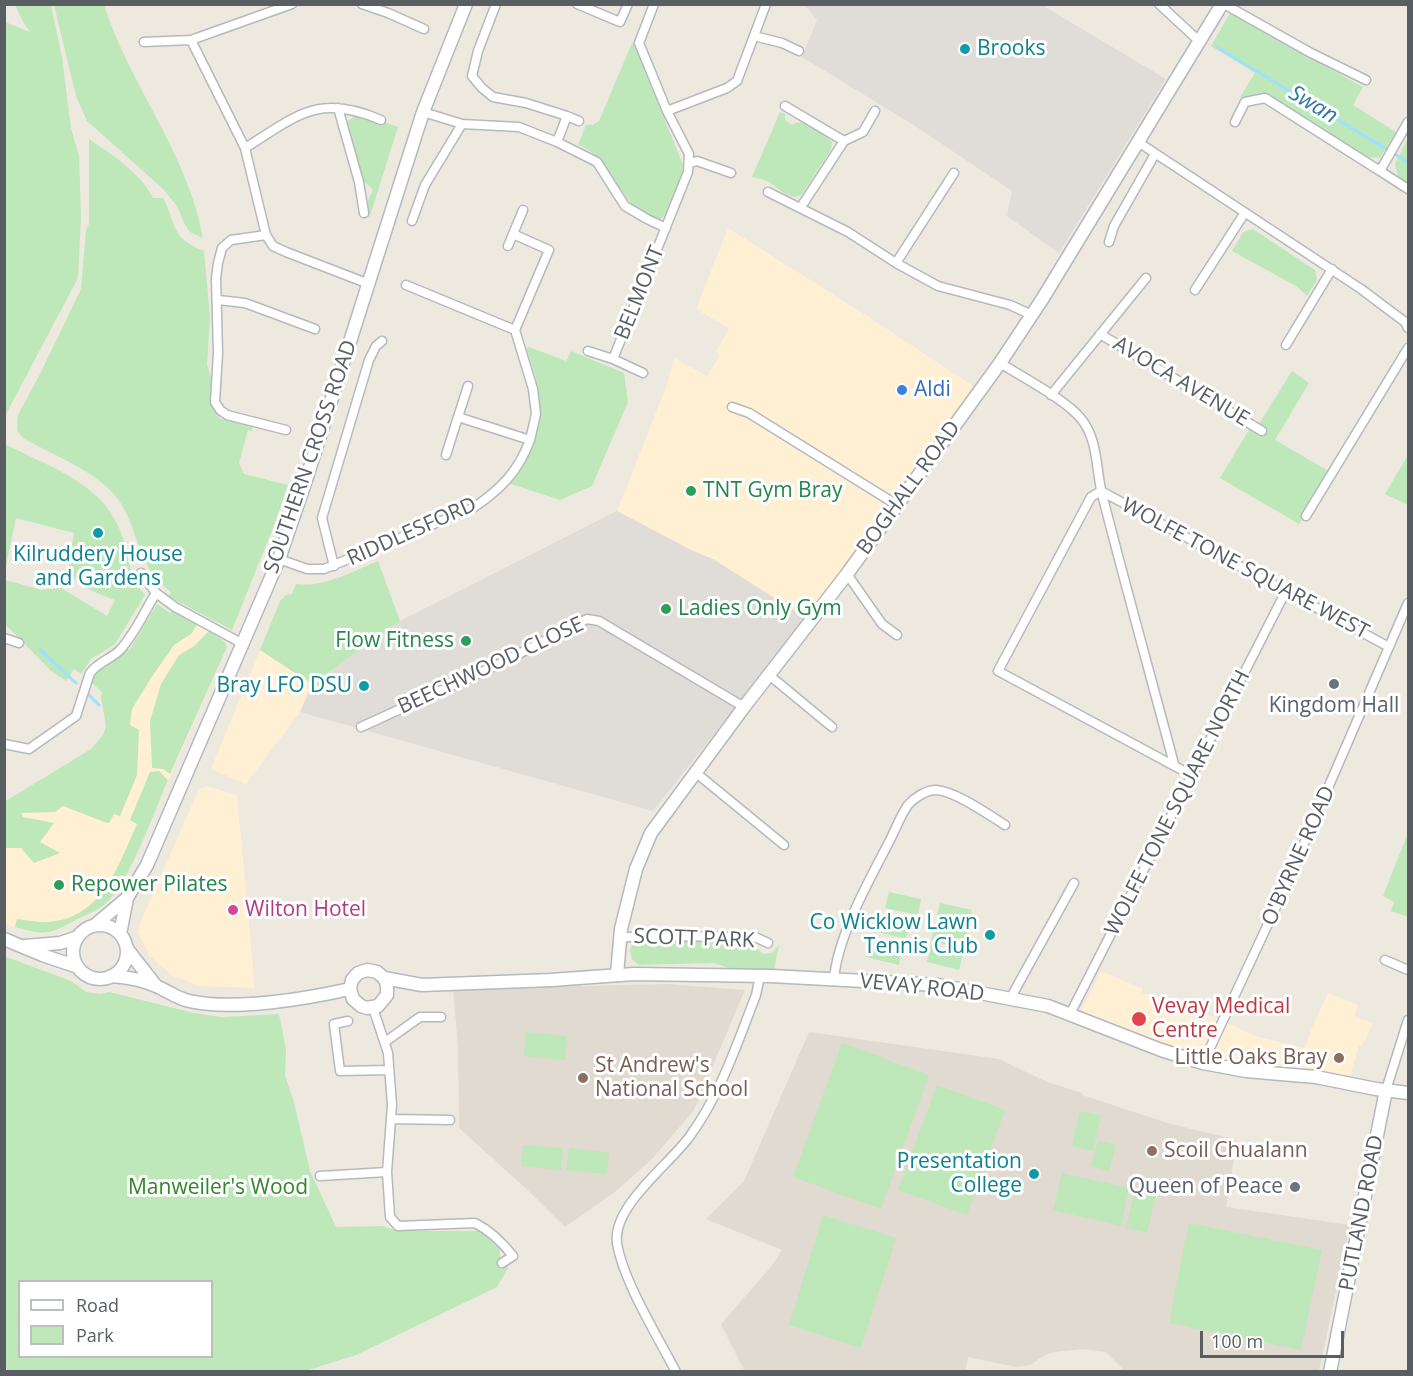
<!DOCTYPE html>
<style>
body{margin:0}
#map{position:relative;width:1413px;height:1376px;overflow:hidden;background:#ede9df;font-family:"Open Sans",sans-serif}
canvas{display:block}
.frame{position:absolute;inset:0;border:6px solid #585e62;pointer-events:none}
.legend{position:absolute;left:18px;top:1280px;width:195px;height:78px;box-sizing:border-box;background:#fff;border:2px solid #bcbfc0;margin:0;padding:8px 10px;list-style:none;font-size:18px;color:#585e62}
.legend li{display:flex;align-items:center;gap:12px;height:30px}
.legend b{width:30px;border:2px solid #bcbfc0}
.scale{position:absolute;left:1200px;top:1331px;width:144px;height:27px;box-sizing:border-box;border:3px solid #585e62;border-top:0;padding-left:8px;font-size:18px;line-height:21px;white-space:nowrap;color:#585e62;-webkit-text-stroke:4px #fff;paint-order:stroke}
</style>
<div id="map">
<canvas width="1413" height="1376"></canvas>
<div class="frame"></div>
<ul class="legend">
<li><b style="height:8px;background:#fff"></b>Road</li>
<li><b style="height:16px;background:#bee8b9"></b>Park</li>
</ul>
<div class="scale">100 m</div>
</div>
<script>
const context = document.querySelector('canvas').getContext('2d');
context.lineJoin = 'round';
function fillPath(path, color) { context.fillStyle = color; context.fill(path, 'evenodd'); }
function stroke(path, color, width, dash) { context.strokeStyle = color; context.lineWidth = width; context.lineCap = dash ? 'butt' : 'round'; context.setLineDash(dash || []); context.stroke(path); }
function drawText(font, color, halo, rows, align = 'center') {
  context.font = font + ' "Open Sans",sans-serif'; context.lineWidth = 6; context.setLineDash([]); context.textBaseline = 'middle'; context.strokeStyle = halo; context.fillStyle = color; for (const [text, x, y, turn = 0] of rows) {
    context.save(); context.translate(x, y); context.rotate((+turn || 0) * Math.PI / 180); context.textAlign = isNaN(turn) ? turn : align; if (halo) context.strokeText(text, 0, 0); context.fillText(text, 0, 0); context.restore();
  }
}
fillPath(new Path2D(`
 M728 228 872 319 973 386 806 618 713 559 693 551 617 511 668 382 674 358 707 376 720 355 716 352 729 328 696 309Z
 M188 618 225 642 227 647 127 874 111 898 102 906 54 932 39 934 5 924 4 802 91 749 103 735 106 726Z
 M260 650 312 684 300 712 246 784 211 769Z
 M207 786 237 795 255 988 200 986 171 975 149 955 138 932 140 923 199 789Z
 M1101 971 1143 989 1142 993 1175 1000 1256 1036 1305 1048 1312 1028 1328 993 1358 1005 1354 1016 1373 1023 1362 1046 1359 1045 1350 1076 1224 1061 1179 1051 1087 1016 1082 1009Z`), '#ffefd3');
fillPath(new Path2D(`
 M805 5H1042L1166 79 1059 253 1007 216 1012 191 912 124 802 57 817 20Z
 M617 511 693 551 713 559 806 618 653 811 300 712 312 684 400 621Z`), '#e0dcd7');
fillPath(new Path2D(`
 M667 984 745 990 694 1110 652 1159 616 1191 565 1227 532 1194 459 1128 458 1047 453 989Z
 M809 1032 999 1059 1047 1082 1082 1093V1095L1171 1124 1237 1140 1226 1207 1350 1225 1319 1371H1125L1106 1352 1083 1349 1055 1352 1045 1355 1030 1365 1016 1367 968 1357 965 1371 745 1372 721 1324 770 1268 782 1250 706 1219 744 1181Z`), '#e0dad0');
fillPath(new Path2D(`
 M15 5H51L62 57 71 128 79 156 81 217 78 278 5 416V22L30 32 22 20Z
 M54 5H104C130 86 188 153 203 238L190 232 184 223 177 206 162 188 87 121 76 96Z
 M1230 13 1363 87 1353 105 1396 132 1380 158 1365 157 1268 98 1253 95 1243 99 1240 97 1255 73 1211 46Z
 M632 43 638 46 639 56 683 165C683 179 671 212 660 220 619 212 616 158 578 145L586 125H593L599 121Z
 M780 112 785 114V120L792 125C804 116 824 133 832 142L831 150 802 194C790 203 778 187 767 181 762 179 757 178 752 177Z
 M355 116 382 126 384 122 398 127 369 219 367 202 373 190 363 180 347 126 348 121Z
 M1408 138V183L1398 176 1395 164Z
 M89 139C112 155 140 172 153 198H163C178 226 169 237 204 251L210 317 207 365 212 380 210 403 216 414 221 419 253 426 252 431 248 430 239 463 244 474 288 485 275 523 232 630 168 596 171 592C134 565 141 530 117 498 97 471 52 455 23 438L17 430 18 415 40 374 81 289 86 230 89 224Z
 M1253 229 1315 270 1317 280 1307 296 1296 286 1232 251 1243 232Z
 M529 347 566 361 571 351 624 373 628 402 592 486 560 500 511 484C545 441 546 398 526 348Z
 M1292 371 1309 383 1275 440 1332 473 1299 524 1220 478 1252 425 1257 427Z
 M5 444C43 464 94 480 115 520 124 535 127 553 131 570V578L145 595 115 644 91 659 81 674 74 669 66 681 51 671 5 624V580L42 590 61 588 107 616 115 600C97 593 68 585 69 562 69 552 73 542 74 533L16 518 5 570Z
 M1408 455V505L1385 494Z
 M378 561 400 621 312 684 260 650 280 601 286 595 292 594 296 584C323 588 354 571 378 561Z
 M164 603 197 625 191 634 174 645 151 678 132 709 130 725 139 730 137 775 120 816 114 814 109 823H107L63 806 55 812 21 813 23 817 54 823 40 842 60 853 34 863 21 848H5L4 802 91 749 103 735 106 726 101 697 102 692 91 682C98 664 117 662 128 648L129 651 157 604 170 613 172 611 163 605Z
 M209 631 225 642 227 647 170 774 163 769 152 768 150 721 161 684 179 655 194 646Z
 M159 771 168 780C154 812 130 882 105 904 97 911 85 915 76 920 48 935 46 936 15 927L17 919C26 920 36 922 45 922 101 921 118 866 137 824L130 820 150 772Z
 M1408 833V917L1391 911 1394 902 1383 896Z
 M889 892 921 899 918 915 885 908Z
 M940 903 972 910 969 926 936 919Z
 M878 915 910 923 906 939 874 931Z
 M935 925 967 932 963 948 931 941Z
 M641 941 747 942 754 945 763 954 772 953 779 945 774 970H734L714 963 639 965 632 959 630 951 632 944Z
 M870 941 902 949 899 965 866 957Z
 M930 946 963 953 959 970 927 962Z
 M4 956 71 981 86 992 101 994 109 992 194 1013 221 1017 279 1014 286 1049 285 1076 294 1102 310 1171 336 1227 382 1226 398 1231H480L500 1249V1260L508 1268 497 1287 356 1355 305 1371H5ZM20 1282H212V1356H20Z
 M526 1032 567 1036 565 1060 524 1056Z
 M842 1043 929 1075 881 1209 793 1177Z
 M937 1085 1005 1110 967 1215 898 1190Z
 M1080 1111 1101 1116 1093 1151 1072 1146Z
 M1098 1140 1116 1145 1109 1171 1091 1166Z
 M523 1145 563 1148 561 1170 521 1166Z
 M569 1148 609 1153 607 1174 566 1170Z
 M1062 1173 1129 1188 1121 1226 1053 1210Z
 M1135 1190 1156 1195 1147 1233 1126 1228Z
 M823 1215 896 1238 861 1348 789 1325Z
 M1189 1223 1322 1250 1301 1350 1169 1323Z`), '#bee8b9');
stroke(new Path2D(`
 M1218 48 1408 162
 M40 649C52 661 63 671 76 683
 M89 695 99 705`), '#9ee0ff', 3);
const street = new Path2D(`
 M292 4 191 40 245 148 266 235 273 246 286 252 369 284
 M362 4 388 13 424 29
 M496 4 478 51 472 76 482 88 493 97 526 103 567 116 557 142
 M577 4 620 22 628 4
 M1159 4 1199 41
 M1224 4 1311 53 1366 80
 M754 36 782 43 799 51
 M144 42 191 40
 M785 106 844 141 801 207
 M338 108 359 182 364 213
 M667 111 727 88 737 81 766 4
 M567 116 579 121
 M1235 122 1245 102 1265 98 1380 171
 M1408 122 1380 171 1408 189
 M462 124 519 127 557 142 597 162 625 206 647 219 666 228
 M844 141 863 132 875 111
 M1138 142 1361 289 1405 322 1408 328
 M245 148C298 115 318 93 381 120
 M690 163 697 161 731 173
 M768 192 848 232 896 263 938 286 1010 305 1032 315
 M412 221 425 185 462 124 423 112
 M266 235 231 240 222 248 218 263 216 278 218 353 215 402 220 410 227 415 286 430
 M1109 242 1114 226 1155 154
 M508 246 523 210
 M896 263 954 173
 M406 285 515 330
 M1195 290 1244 214
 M218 300 245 303 315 329
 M1100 334 1262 431
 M1286 345 1332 269
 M588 351 613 359 643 373
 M613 359 688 172 689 154 667 111 639 43 654 4
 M1000 363C1021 376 1068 401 1082 420 1098 440 1096 470 1102 494 1125 584 1150 674 1174 764
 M1051 395 1146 278
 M732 407 749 413 897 505
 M458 417 468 386
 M446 455 458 417 530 440 536 414 533 389 515 330 549 250 513 234
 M1101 491 1091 497 998 671 1193 776
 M1101 491 1389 647
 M1306 516 1408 348
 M279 559 307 569H324L473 508C501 489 518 472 530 440
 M334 566 322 518 369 360 376 346 382 341
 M141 573 156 593 175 607 243 644
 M847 574 882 624 897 635
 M4 638 19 643
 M769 675 832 727
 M361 727 497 665 587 619 599 621 744 707
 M4 744 29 749 76 716 90 673C98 662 111 659 120 650 135 634 144 612 156 593
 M695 772 784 845
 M619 938 640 936 755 937 768 943
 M1385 960 1408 970
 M834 979C838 935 869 881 889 842 895 831 900 816 908 805 914 798 926 790 936 790 955 791 989 815 1005 825
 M1010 999 1074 883
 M373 1008 388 1053 392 1105 387 1172 390 1217 398 1226 475 1223C491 1231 502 1242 513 1256L502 1263
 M1070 1014 1286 591
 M348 1021 334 1024 340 1071 389 1070
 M385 1042 420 1017H441
 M1203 1063 1283 892 1408 603
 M1386 1090 1408 1020
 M391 1119 450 1120
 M320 1176 387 1172
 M676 1372C658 1337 623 1281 617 1243 612 1206 671 1163 690 1136 721 1093 737 1044 756 995L760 976`);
const secondary = new Path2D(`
 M95 925 127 898 147 865 279 559 306 480 423 112 466 4
 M73 952a27 27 0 1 1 54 0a27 27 0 1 1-54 0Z
 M120 934 127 898
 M4 939 45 956 78 967
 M25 946 60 943 78 937
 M127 949 156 986
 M617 974 621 929 636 869 651 833 744 707 847 574 1000 363 1043 298 1222 4
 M111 976C127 977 141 979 156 986 168 991 176 998 189 1001 234 1011 305 999 350 989
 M384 978 387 984V995L378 1006 367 1008 361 1006 353 999 350 989 352 980 358 973 367 970 377 972 384 978 422 985 551 980 634 974 771 976 938 985 1048 1006 1161 1050 1203 1063 1246 1071 1316 1077 1376 1089 1408 1093
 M1330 1372 1386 1090`);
stroke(street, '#b5b9be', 11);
stroke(secondary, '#b3b9be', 15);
stroke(street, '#fff', 8);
stroke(secondary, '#fff', 12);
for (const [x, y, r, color] of [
 [965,49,6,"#0f9aa8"],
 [902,390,6,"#3f7fe0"],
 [691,491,6,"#2e9e5b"],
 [98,533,6,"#0f9aa8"],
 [666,609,6,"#2e9e5b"],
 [466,641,6,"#2e9e5b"],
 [1334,684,6,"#6b7280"],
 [364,686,6,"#0f9aa8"],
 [59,885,6,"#2e9e5b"],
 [233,910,6,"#d1479c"],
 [990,935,6,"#0f9aa8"],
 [1139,1019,8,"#e0444e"],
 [1339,1058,6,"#8d6e63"],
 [583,1078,6,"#8d6e63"],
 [1152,1151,6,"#8d6e63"],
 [1034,1174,6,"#0f9aa8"],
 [1295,1187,6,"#6b7280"]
]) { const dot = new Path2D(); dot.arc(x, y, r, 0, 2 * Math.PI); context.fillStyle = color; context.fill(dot); stroke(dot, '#fff', 2); }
drawText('21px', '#0d838f', '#fff', [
 ["Brooks",977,49,"left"],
 ["Kilruddery House",98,555,"center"],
 ["and Gardens",98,579,"center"],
 ["Bray LFO DSU",352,686],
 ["Co Wicklow Lawn",978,923],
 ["Tennis Club",978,947],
 ["Presentation",1022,1162],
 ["College",1022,1186]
], 'right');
drawText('21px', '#585e62', '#fff', [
 ["BELMONT",640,293,-68],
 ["AVOCA AVENUE",1181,382,31],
 ["SOUTHERN CROSS ROAD",311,457,-71],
 ["BOGHALL ROAD",909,488,-54],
 ["RIDDLESFORD",412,532,-24],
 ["WOLFE TONE SQUARE WEST",1245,569,28],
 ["BEECHWOOD CLOSE",491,666,-25],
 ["WOLFE TONE SQUARE NORTH",1178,803,-63],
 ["O'BYRNE ROAD",1299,856,-66],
 ["SCOTT PARK",694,939,2],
 ["VEVAY ROAD",922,988,6],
 ["PUTLAND ROAD",1362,1213,-79]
]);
drawText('21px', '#366cbe', '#fff', [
 ["Aldi",914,390]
], 'left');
drawText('21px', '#27864d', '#fff', [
 ["TNT Gym Bray",703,491],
 ["Ladies Only Gym",678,609],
 ["Flow Fitness",454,641,"right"],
 ["Repower Pilates",71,885]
], 'left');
drawText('21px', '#5b616d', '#fff', [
 ["Kingdom Hall",1334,706],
 ["Queen of Peace",1283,1187,"right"]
]);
drawText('21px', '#b23c85', '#fff', [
 ["Wilton Hotel",245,910]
], 'left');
drawText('21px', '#be3a42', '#fff', [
 ["Vevay Medical",1152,1007],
 ["Centre",1152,1031]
], 'left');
drawText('21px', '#785e54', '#fff', [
 ["Little Oaks Bray",1327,1058,"right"],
 ["St Andrew's",595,1066],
 ["National School",595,1090],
 ["Scoil Chualann",1164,1151]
], 'left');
drawText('21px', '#32862c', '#fff', [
 ["Manweiler's Wood",218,1188]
]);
drawText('italic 22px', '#2e78a7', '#fff', [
 ["Swan",1313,105,31]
]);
</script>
